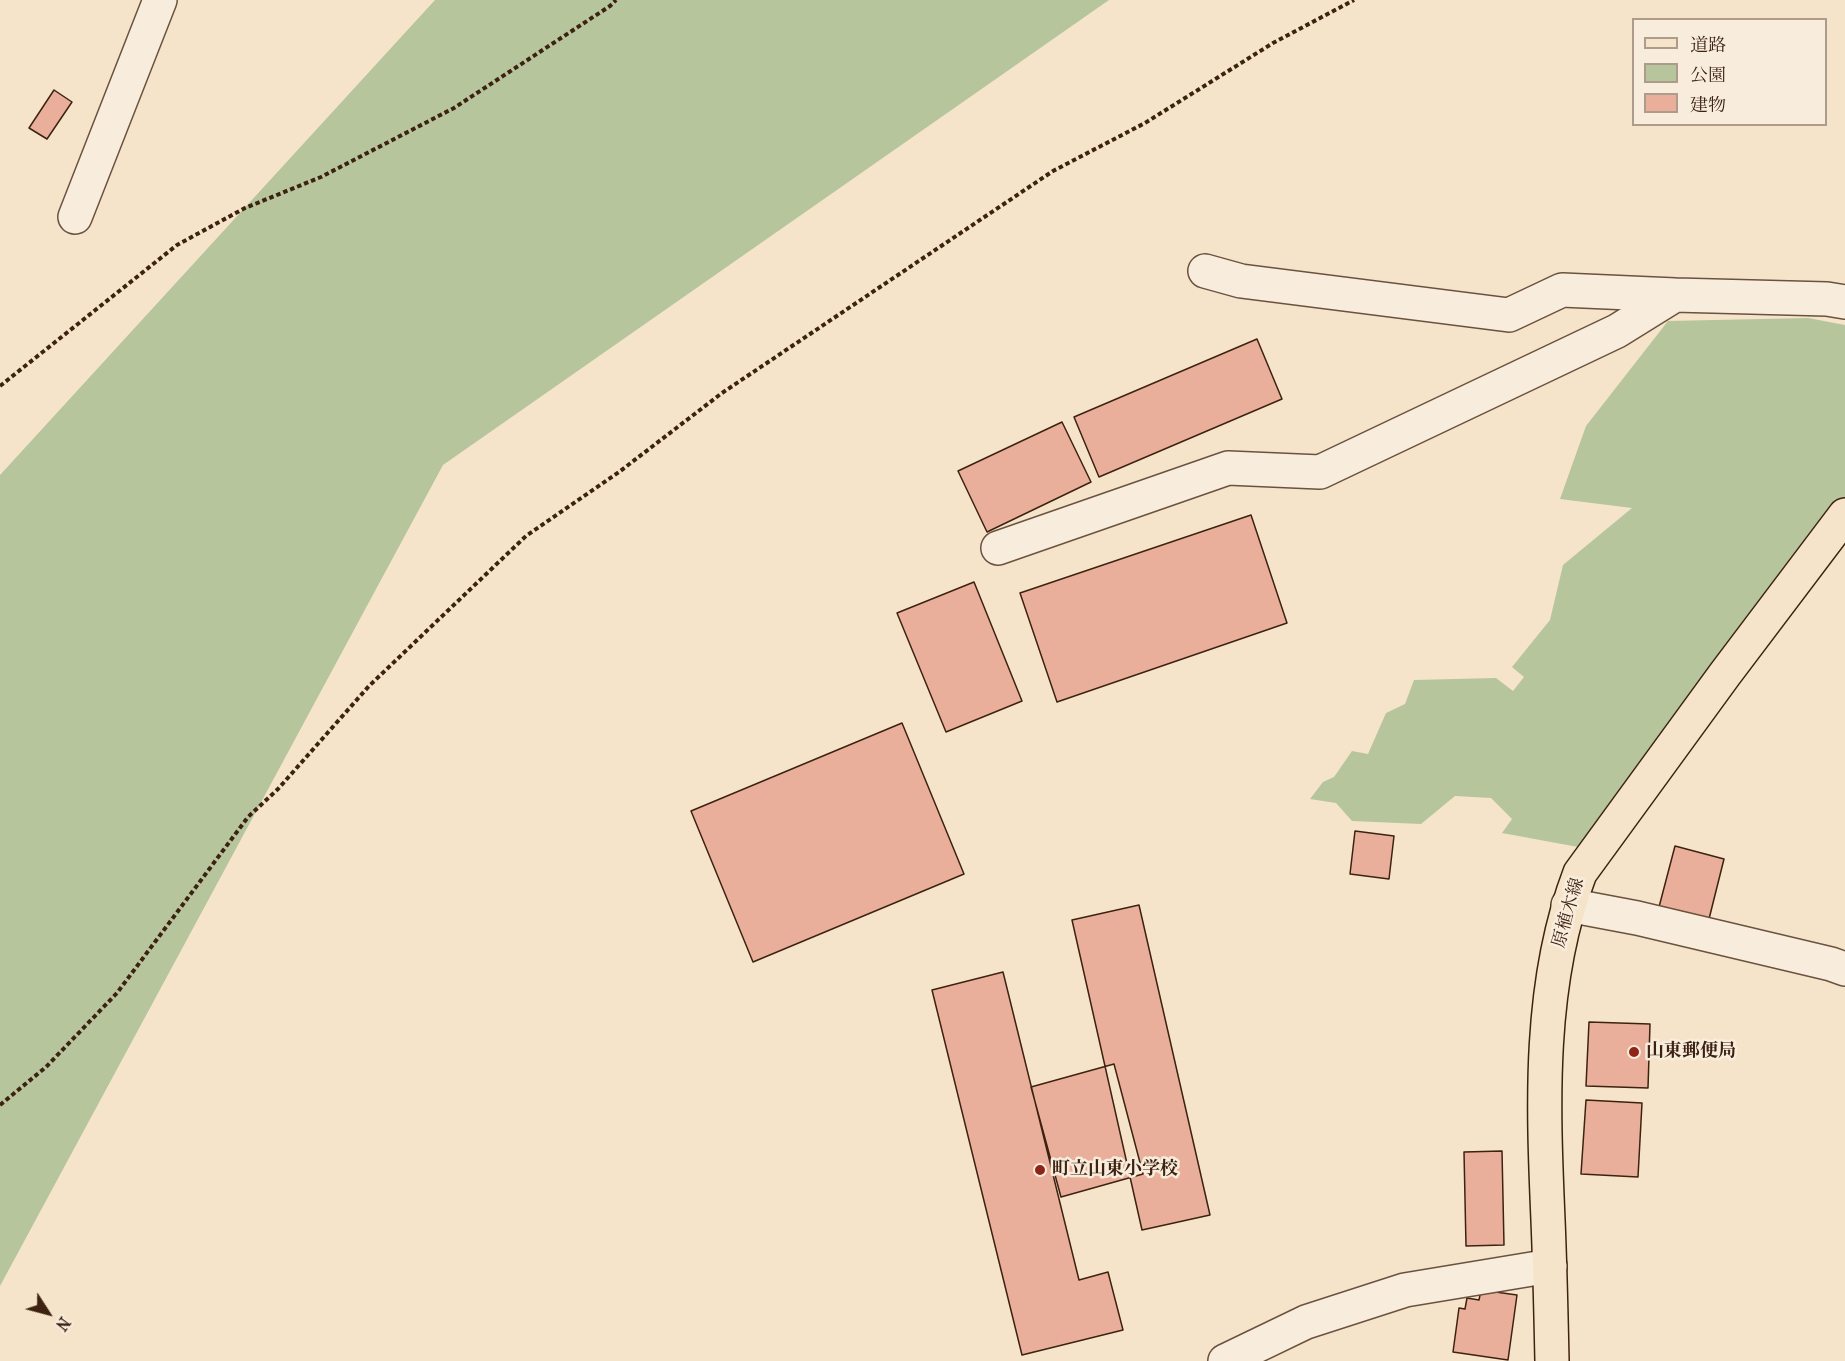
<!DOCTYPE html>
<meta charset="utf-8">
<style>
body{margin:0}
#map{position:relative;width:1845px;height:1361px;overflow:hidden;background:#f5e4ca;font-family:"IM FELL French Canon","Noto Serif JP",serif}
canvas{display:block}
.legend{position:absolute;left:1632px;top:18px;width:195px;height:108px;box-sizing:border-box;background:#f8eddd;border:2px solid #ad9c8b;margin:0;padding:8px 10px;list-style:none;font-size:18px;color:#3d2211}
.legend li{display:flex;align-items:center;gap:12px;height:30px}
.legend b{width:30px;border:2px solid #ad9c8b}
.north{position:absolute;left:18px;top:1283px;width:60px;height:60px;-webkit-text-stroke:4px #f8eddd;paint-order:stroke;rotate:126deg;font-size:16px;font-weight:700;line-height:24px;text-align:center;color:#3d2211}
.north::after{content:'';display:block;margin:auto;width:21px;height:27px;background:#3d2211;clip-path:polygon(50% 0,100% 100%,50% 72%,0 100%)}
</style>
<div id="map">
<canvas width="1845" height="1361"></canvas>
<ul class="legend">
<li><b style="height:8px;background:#f5e4ca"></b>道路</li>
<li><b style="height:16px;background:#b6c59b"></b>公園</li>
<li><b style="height:16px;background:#eaaf9a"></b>建物</li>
</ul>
<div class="north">N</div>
</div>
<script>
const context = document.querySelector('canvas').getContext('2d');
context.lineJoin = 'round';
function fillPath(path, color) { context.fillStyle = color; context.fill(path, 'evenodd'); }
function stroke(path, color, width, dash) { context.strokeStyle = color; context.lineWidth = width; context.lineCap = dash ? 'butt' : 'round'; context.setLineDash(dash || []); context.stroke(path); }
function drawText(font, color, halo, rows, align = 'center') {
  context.font = font + ' "IM FELL French Canon","Noto Serif JP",serif'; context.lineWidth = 5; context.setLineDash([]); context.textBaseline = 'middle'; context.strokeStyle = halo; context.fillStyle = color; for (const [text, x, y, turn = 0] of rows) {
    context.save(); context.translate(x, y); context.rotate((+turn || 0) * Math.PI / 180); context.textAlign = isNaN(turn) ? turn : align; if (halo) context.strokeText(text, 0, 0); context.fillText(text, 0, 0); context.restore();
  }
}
fillPath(new Path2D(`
 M435 0H1109L443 465 0 1286V475Z
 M1808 318 1845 325V509L1589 849 1502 833 1512 819 1491 798 1455 796 1421 824 1352 821 1336 803 1310 799 1323 782 1334 777 1352 751 1368 754 1386 713 1405 704 1414 680 1496 678 1513 691 1524 677 1512 667 1550 620 1563 565 1632 508 1560 499 1586 426 1668 321Z`), '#b6c59b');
const building = new Path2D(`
 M54 90 72 102 47 139 29 128Z
 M1257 339 1282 399 1099 477 1074 417Z
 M1062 422 1091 482 987 532 958 471Z
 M1251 515 1287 623 1057 702 1020 593Z
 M974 582 1022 701 946 732 897 613Z
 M902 723 964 874 753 962 691 811Z
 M1355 831 1394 836 1389 879 1350 874Z
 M1675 846 1724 859 1709 919 1659 907Z
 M1139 905 1210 1215 1142 1230 1072 920Z
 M1003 972 1079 1280 1108 1272 1123 1330 1022 1355 932 990Z
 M1589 1022 1650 1024 1648 1088 1586 1086Z
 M1114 1064 1143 1174 1061 1197 1031 1087Z
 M1586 1100 1642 1103 1638 1177 1581 1174Z
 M1502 1151 1504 1245 1466 1246 1464 1152Z
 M1481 1290 1517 1295 1508 1360 1453 1352 1459 1308 1465 1309 1467 1298 1479 1300Z`);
fillPath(building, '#eaaf9a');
stroke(building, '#3d2211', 1.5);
const minor = new Path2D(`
 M75 217 160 0
 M1205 271 1241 281 1509 315 1562 290 1675 295
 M998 548 1228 468 1320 472 1617 331 1675 295 1827 299 1845 302
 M1568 905 1637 918 1831 964 1845 969
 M1225 1361 1306 1322 1405 1290 1550 1266`);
const major = new Path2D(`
 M1552 1361C1551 1314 1550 1267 1548 1220 1543 1104 1538 983 1580 873L1725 674 1845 515`);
stroke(minor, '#6b523f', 36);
stroke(major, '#3d2211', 36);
stroke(new Path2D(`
 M0 386 177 245 245 208 321 177 454 108 610 6 616 0
 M0 1105 46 1067 117 993 248 817 278 789 369 686 526 536 619 472 722 393 1053 171 1145 123 1273 43 1354 0`), '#3d2211', 4, [4.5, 3]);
stroke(minor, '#f8eddd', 33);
stroke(major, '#f5e4ca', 33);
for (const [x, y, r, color] of [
 [1634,1052,6,"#8f2418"],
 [1040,1170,6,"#8f2418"]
]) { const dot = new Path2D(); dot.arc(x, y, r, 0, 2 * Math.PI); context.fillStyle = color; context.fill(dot); stroke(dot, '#f8eddd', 2); }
drawText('18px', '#3d2211', '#f8eddd', [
 ["原植木線",1569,913,-74]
]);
drawText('bold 18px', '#3d2211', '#f8eddd', [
 ["山東郵便局",1646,1052],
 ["町立山東小学校",1052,1170]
], 'left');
</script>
